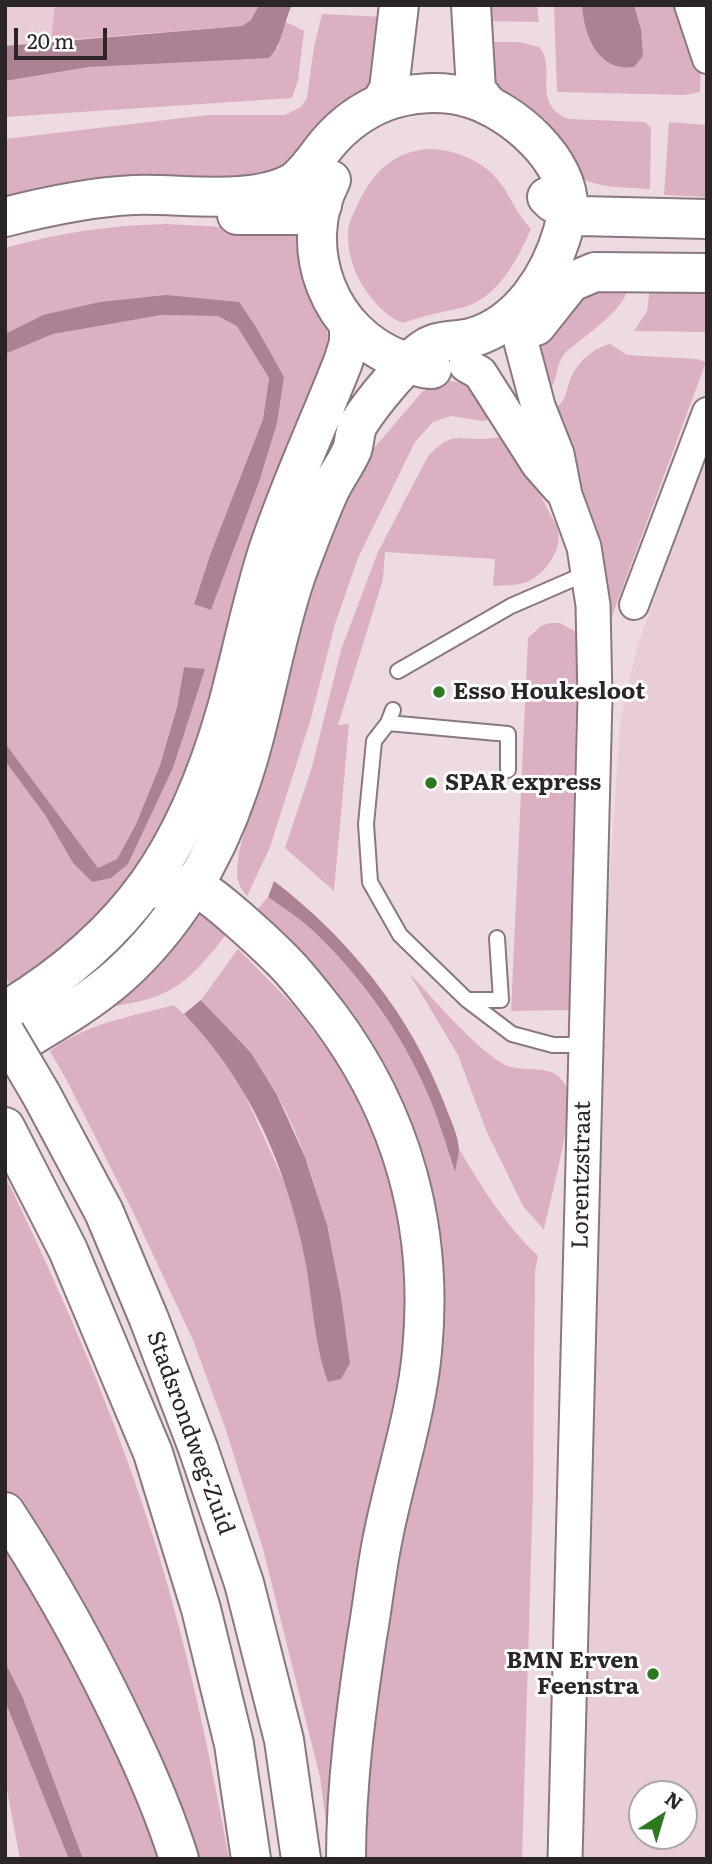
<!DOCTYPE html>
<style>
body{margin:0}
#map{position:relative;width:712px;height:1864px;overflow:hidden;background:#eedae2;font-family:Literata,serif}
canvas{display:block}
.frame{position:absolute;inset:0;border:7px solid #2c2528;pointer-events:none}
.north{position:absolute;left:628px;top:1780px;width:70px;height:70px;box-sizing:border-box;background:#fff;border:2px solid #aba8a9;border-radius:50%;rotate:37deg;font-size:19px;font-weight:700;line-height:28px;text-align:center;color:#2c2528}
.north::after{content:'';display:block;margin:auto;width:24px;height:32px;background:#2d7920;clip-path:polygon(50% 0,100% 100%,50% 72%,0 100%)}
.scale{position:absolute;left:14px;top:28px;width:93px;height:32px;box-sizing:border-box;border:4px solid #2c2528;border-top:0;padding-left:9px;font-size:21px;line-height:24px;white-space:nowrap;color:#2c2528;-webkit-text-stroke:5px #fff;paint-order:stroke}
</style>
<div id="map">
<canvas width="712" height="1864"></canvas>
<div class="frame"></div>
<div class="north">N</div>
<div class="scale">20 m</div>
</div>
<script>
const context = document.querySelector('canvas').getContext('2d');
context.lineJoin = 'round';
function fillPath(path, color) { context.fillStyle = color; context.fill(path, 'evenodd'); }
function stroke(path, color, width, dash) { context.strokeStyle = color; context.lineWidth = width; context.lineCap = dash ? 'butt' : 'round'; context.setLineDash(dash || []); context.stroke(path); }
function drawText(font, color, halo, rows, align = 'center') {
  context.font = font + ' Literata,serif'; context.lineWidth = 6; context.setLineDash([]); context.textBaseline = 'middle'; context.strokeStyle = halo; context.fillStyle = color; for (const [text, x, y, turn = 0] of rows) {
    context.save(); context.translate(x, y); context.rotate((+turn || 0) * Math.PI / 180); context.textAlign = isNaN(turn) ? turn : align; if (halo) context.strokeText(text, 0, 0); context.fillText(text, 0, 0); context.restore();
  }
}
fillPath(new Path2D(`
 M5 5H284L5 56Z
 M707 454V1859H580L599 1038 620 722 637 647ZM642 1794H684V1836H642Z`), '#e8cdd8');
fillPath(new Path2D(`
 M55 5H259L251 20 242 26 51 41Z
 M481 5H537L539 22 480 21Z
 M554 5H582L588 34 641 29 634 5H678L701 68 700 92 685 95 557 92Z
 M322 14 386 17 379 77 301 157 270 178 5 208V139L208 115H285L301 107 307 98 314 47Z
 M284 21 304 31 298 80 292 98 5 117V81L89 67 174 61 278 48Z
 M483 42H519L539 47C558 69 530 102 568 119L645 122 651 128 650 189C627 187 602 189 581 178L494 88Z
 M669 122 707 125V197L664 195Z
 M429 149C459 150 487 162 504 188 514 205 517 213 531 229 517 260 498 299 461 308 441 312 423 316 403 323 392 319 381 310 374 301 357 281 347 258 348 231 349 223 353 213 357 206 371 174 393 151 429 149Z
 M166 224 301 231 326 322 329 343 216 711 144 876 16 994 5 976V761L45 815 73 863 92 882 128 864 173 768 204 669 184 667 177 707 160 765 136 824 117 859 98 868 5 743V354L53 334 106 324 161 315 219 316 237 325 269 378 263 419 210 555 194 603 211 610 234 546 284 377 238 302 43 315 5 334V248C63 232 106 226 166 224Z
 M651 280 707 281V332L634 331 647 311Z
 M587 288 627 289C626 309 582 338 566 352 553 365 560 385 544 395L538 350 541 340Z
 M610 344 627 355 697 359 706 362 611 619 604 578 550 411C570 401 564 391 572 375 579 361 595 347 610 344Z
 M442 381C475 380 480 394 500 417L483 421 451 416 433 422 415 442 358 558 335 624 311 718 270 847 247 896C234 882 237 870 239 852L323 543 356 474 374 448 422 392Z
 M509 436 557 527C564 549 546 573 527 582 516 586 505 585 493 586L495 559 385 552 383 579 338 725 349 724 334 891 285 848 312 767 341 650 378 552 428 456C449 435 452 438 480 439 489 439 499 437 509 436Z
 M550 623H560L578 633 569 1010 511 1011 528 638 541 626Z
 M268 897C279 905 292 913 303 922 348 960 396 1026 422 1079 436 1108 445 1140 454 1170L459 1149C482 1188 505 1225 538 1256L535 1271 533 1491 522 1859H364L370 1680 424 1191 254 913Z
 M198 909 229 931C211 953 192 980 166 992 147 1002 122 1004 101 1009Z
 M238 949 292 1004 347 1073 385 1156 407 1247 409 1331 331 1859 320 1777 263 1549 226 1430 193 1340 134 1214 66 1079 50 1051C87 1023 130 1017 174 1005L201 1031 222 1057 240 1084 290 1195 305 1258 350 1363C338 1271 322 1179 278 1096 273 1087 265 1078 259 1070 241 1045 223 1022 201 1000Z
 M409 973C429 994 486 1061 511 1067 531 1072 556 1063 567 1088 576 1107 549 1205 544 1230L523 1206 486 1130 458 1055Z
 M5 1176C64 1297 117 1420 157 1549 188 1651 210 1754 229 1859H191L61 1579 5 1491Z
 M5 1532 65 1631 164 1859H83L23 1698 5 1662Z
 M5 1701 61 1837 69 1859H20L5 1780Z`), '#dbb0c2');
fillPath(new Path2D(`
 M259 5H292C283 23 283 44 269 58L89 67 5 81V46L242 26 251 20Z
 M582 5H634L641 29 643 56 634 67C598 72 584 36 582 5Z
 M166 295 239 302 256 327 284 377 277 423 259 482 211 610 194 604 210 555 263 419 269 378 237 326 218 316 161 315 53 334 5 354V334L43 315 100 302Z
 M184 667 205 669 173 768 128 864 111 878 92 882 73 863 45 815 5 761V743L98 868 117 859 136 824 160 765 177 707Z
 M274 881C350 939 411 1016 445 1105 450 1119 459 1136 459 1151 458 1158 456 1165 455 1172 445 1141 436 1110 422 1081 397 1026 349 961 303 922 292 913 279 905 268 897Z
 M201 1000 251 1053 277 1095 305 1157 327 1225 341 1297 350 1363 341 1379 328 1382C313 1341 313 1297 304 1255 286 1166 248 1079 184 1014Z
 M5 1662 23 1698 83 1859H69L5 1701Z`), '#ab8193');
const service = new Path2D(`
 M398 671 511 606 587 573
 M393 710 388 723 374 741 366 824 370 882 400 935 467 1000 512 1034 553 1045H585
 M388 723 508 734V770
 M467 1000H501L497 938`);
const minor = new Path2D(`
 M689 5 707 59
 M634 605 707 412`);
const tertiary = new Path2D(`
 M521 342 538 406 557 454 565 495 584 547 593 605 595 698 565 1859
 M466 365 480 373 538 464 559 488`);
const secondary = new Path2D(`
 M471 5 476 90 489 106
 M381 103 389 89 399 5`);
const primary = new Path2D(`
 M331 180C296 248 329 334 401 360 411 364 422 369 432 369
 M547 197 552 202 580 216 707 219
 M536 326 571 282 595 272 707 273
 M5 1011C131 935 187 848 227 708 241 657 251 605 267 554 288 489 318 426 343 362L349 343V327
 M5 1052C44 1028 85 1006 119 976 174 927 215 859 238 790 263 720 272 645 296 575 306 548 316 521 328 494 334 479 345 466 352 450 355 442 354 431 359 423 371 404 407 359 426 348 439 339 459 342 474 337 520 323 550 276 563 231 564 225 567 217 568 210 571 161 512 110 469 98 443 90 410 92 384 102 362 111 342 126 327 144 316 157 308 171 294 182`);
const trunk = new Path2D(`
 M237 215H306L322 205
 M5 217C48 206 90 197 134 195 182 193 252 206 294 182
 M143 891C158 887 178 883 193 886 206 888 266 944 279 957 298 975 313 996 329 1016 403 1115 434 1229 422 1352 416 1415 395 1476 383 1537 376 1570 373 1604 367 1637 356 1710 346 1785 346 1859
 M41 1094 104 1212 149 1319 198 1448 244 1583 284 1740 301 1859
 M5 1127 68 1250 153 1453 201 1609 234 1744 251 1859
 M5 1512C53 1585 92 1656 129 1735 148 1775 166 1817 179 1859`);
stroke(service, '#89787f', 18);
stroke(minor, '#89787f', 32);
stroke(tertiary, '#89787f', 37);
stroke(secondary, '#89787f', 42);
stroke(primary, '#89787f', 42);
stroke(trunk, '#89787f', 42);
stroke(service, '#fff', 14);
stroke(minor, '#fff', 28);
stroke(tertiary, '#fff', 33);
stroke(secondary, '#fff', 38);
stroke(primary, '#fff', 38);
stroke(trunk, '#fff', 38);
const trunkBridge = new Path2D(`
 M5 1033 41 1094`);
stroke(trunkBridge, '#89787f', 42, []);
stroke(trunkBridge, '#fff', 38);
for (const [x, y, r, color] of [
 [439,692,7,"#2d7920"],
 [431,783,7,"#2d7920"],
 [653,1674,7,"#2d7920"]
]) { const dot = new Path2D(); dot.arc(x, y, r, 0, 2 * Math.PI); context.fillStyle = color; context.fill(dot); stroke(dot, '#fff', 2.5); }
drawText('bold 23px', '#2c2528', '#fff', [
 ["Esso Houkesloot",453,692],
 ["SPAR express",445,783],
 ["BMN Erven",639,1661,"right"],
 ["Feenstra",639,1687,"right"]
], 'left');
drawText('23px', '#2c2528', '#fff', [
 ["Lorentzstraat",582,1175,-89],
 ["Stadsrondweg-Zuid",190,1433,70]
]);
</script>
